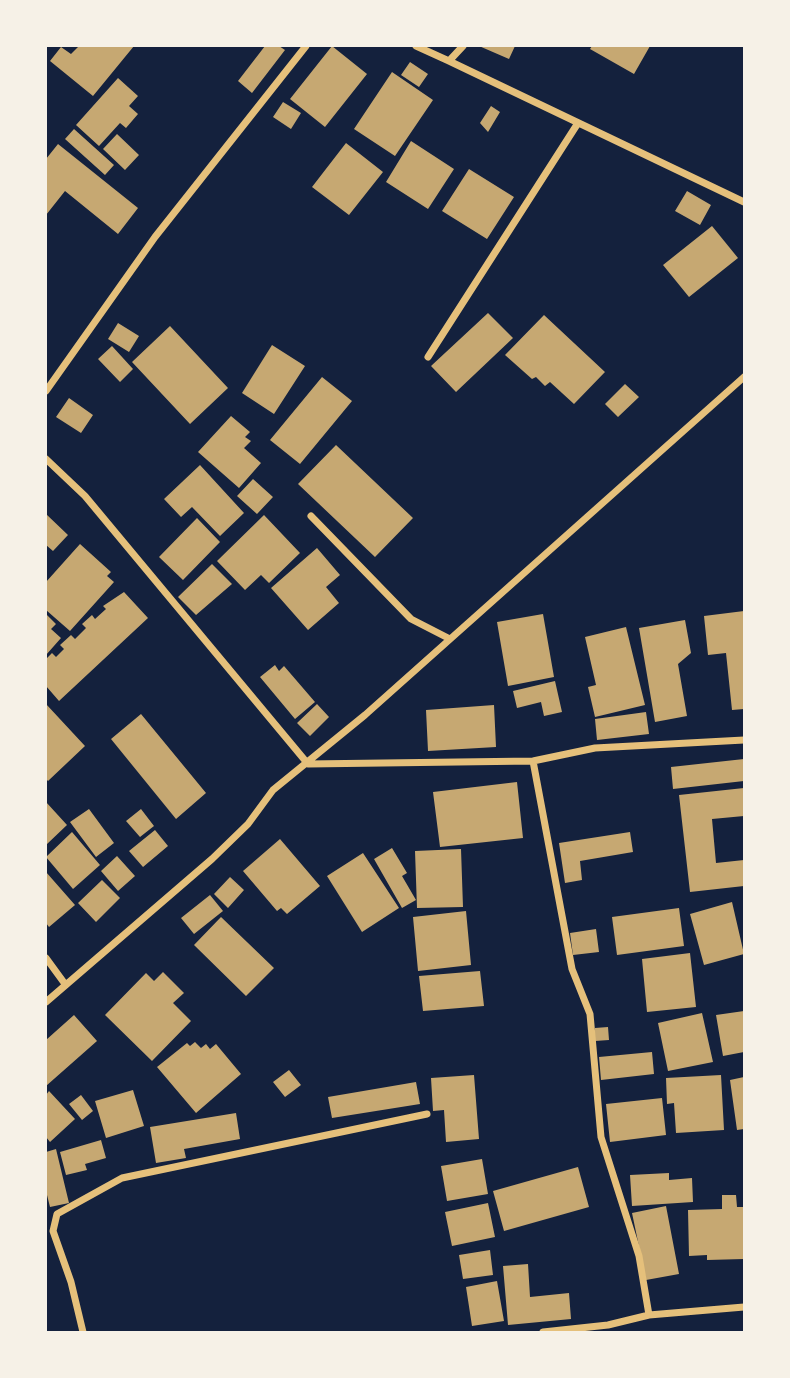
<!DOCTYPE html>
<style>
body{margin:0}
#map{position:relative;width:790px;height:1378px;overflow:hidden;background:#14213d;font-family:Karla,sans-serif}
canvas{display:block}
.frame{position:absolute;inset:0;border:47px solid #f6f1e7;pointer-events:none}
</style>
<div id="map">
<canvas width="790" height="1378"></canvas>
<div class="frame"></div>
</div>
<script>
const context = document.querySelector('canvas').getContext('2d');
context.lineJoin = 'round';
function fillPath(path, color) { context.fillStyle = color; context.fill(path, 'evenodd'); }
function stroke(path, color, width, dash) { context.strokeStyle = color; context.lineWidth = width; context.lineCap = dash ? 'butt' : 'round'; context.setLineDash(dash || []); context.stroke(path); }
fillPath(new Path2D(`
 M79 46H134L93 96 50 61 61 47 71 54Z
 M265 46H279L285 50 252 93 238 81Z
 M332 46 367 74 325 127 290 99Z
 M479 46H515L509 59Z
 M592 46H650L634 74 590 49Z
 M410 62 428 74 419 87 401 75Z
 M392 72 433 100 395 156 354 129Z
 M118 78 138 96 129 106 138 114 126 128 120 123 99 146 76 125Z
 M283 102 301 113 291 129 273 117Z
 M491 106 500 112 488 132 480 123Z
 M74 129 114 165 105 175 65 139Z
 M117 134 139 155 125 170 103 149Z
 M411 141 454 169 428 209 386 182Z
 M346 143 383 172 349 215 312 187Z
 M58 144 138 208 118 234 65 191 46 215V159Z
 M469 169 514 197 487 239 442 211Z
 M687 191 711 205 700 225 675 211Z
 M712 226 738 258 689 297 663 265Z
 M488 313 513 338 456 392 431 366Z
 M544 315 605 372 574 404 550 382 545 386 536 377 532 379 505 355Z
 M118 323 139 336 129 352 108 339Z
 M170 326 228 388 190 424 132 362Z
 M272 345 305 366 274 414 242 393Z
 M112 346 133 369 120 382 98 359Z
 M322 377 352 401 300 464 270 440Z
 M625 384 639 397 618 417 605 404Z
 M69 398 93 415 81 433 56 417Z
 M231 416 250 432 245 437 251 441 244 448 261 463 239 488 198 452Z
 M336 445 413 518 375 557 298 484Z
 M200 465 244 513 220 536 192 507 181 517 164 499Z
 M253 479 273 497 257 514 237 496Z
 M46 514 68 535 53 551 46 545Z
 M264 515 300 553 269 583 261 575 245 590 217 561Z
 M197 518 220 542 183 580 159 557Z
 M80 544 111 572 107 576 114 582 70 631 46 610V582Z
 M317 548 340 575 326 587 339 603 308 630 271 588Z
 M212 564 232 584 196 615 178 597Z
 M124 592 148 618 59 701 46 686V659L52 653 56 657 64 649 60 645 71 635 75 639 86 628 82 624 92 615 95 619 106 609 103 606Z
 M744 611V709L732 710 726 653 708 655 704 616Z
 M46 614 56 624 51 629 61 638 46 655Z
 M543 614 554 677 508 686 497 622Z
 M685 620 691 653 678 664 687 716 655 722 639 628Z
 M626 627 645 705 595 717 588 687 596 685 585 637Z
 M275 665 279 671 284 666 315 702 295 719 260 677Z
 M555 681 562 712 544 716 541 702 517 708 513 691Z
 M46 704 85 746 48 781 46 779Z
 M317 704 329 717 310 736 297 723Z
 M494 705 496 747 428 751 426 710Z
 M646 712 649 734 597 740 595 719Z
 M141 714 206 793 176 819 111 739Z
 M744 759V781L673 789 671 767Z
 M517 782 523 838 440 847 433 792Z
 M744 788V816L712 819 716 863 744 860V886L690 892 679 795Z
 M46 802 67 825 46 845Z
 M89 809 114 843 96 857 70 822Z
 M141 809 154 826 140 837 126 821Z
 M155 830 168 846 143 867 129 851Z
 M72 832 100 865 73 889 46 857Z
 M630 832 633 852 580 861 582 880 565 883 559 843Z
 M280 839 320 886 287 914 281 908 277 911 243 871Z
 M392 848 407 873 402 876 416 900 402 908 374 859Z
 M461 849 463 907 417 908 415 851Z
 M363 853 399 908 362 932 327 876Z
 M117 856 135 876 118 891 101 871Z
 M46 872 75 905 49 927 46 923Z
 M230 877 244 890 228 908 214 894Z
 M102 880 120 898 96 922 78 903Z
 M210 895 223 911 194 934 181 918Z
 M732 902 744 954 704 965 690 914Z
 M679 908 684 946 617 955 612 917Z
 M466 911 471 965 418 971 413 917Z
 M221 917 274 968 246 996 194 945Z
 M596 929 599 952 573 955 570 933Z
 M690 953 696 1007 647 1012 642 959Z
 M480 971 484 1006 423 1011 419 976Z
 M163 972 184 993 173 1003 191 1021 152 1061 105 1015 146 973 154 981Z
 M744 1011V1052L723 1056 716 1015Z
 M702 1013 713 1062 668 1071 658 1023Z
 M74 1015 97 1041 46 1086V1040Z
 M608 1027 609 1040 595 1041V1028Z
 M195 1042 201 1048 206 1044 210 1049 216 1044 241 1074 196 1113 157 1067 187 1043 190 1046Z
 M652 1052 654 1074 601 1080 599 1057Z
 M289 1070 301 1085 285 1097 273 1082Z
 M474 1075 479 1139 446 1142 444 1110 433 1111 431 1078Z
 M721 1075 724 1130 676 1133 674 1103 667 1104 666 1078Z
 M744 1077V1129L737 1130 730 1080Z
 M416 1082 420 1104 332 1118 328 1097Z
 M133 1090 144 1126 106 1138 95 1101Z
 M49 1091 75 1119 50 1142 46 1137V1095Z
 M81 1095 93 1111 82 1120 69 1104Z
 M662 1098 666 1135 610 1142 606 1104Z
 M236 1113 240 1139 184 1149 186 1158 156 1163 150 1127Z
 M101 1140 106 1158 85 1164 87 1170 66 1175 60 1152Z
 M56 1149 69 1203 50 1207 46 1191V1152Z
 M482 1159 488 1194 447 1201 441 1166Z
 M578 1167 589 1207 504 1231 493 1191Z
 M669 1173V1180L692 1178 693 1202 632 1206 630 1175Z
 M722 1195H736L737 1207H744V1259L707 1260V1255L689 1256 688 1210 722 1209Z
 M488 1203 495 1237 452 1246 445 1212Z
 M666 1206 679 1274 646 1280 632 1213Z
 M490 1250 493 1275 463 1279 459 1255Z
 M528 1264 530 1297 569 1293 571 1319 508 1325 503 1266Z
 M497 1281 504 1321 472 1326 466 1287Z`), '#c6a872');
stroke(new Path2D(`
 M416 46 449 61 463 46
 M449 61 744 202
 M428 357 578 123
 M46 391 155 237 306 46
 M46 459 85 496 308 764 533 761 595 748 744 740
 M311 516 411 619 450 639
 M533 761 572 969 590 1014 601 1137 639 1256 649 1315
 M46 958 65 984
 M46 1002 212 859 248 824 273 790 365 715 744 377
 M83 1332 71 1282 53 1231 57 1214 122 1178 427 1114
 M543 1332 608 1325 649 1315 744 1307`), '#e5c07b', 7);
</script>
